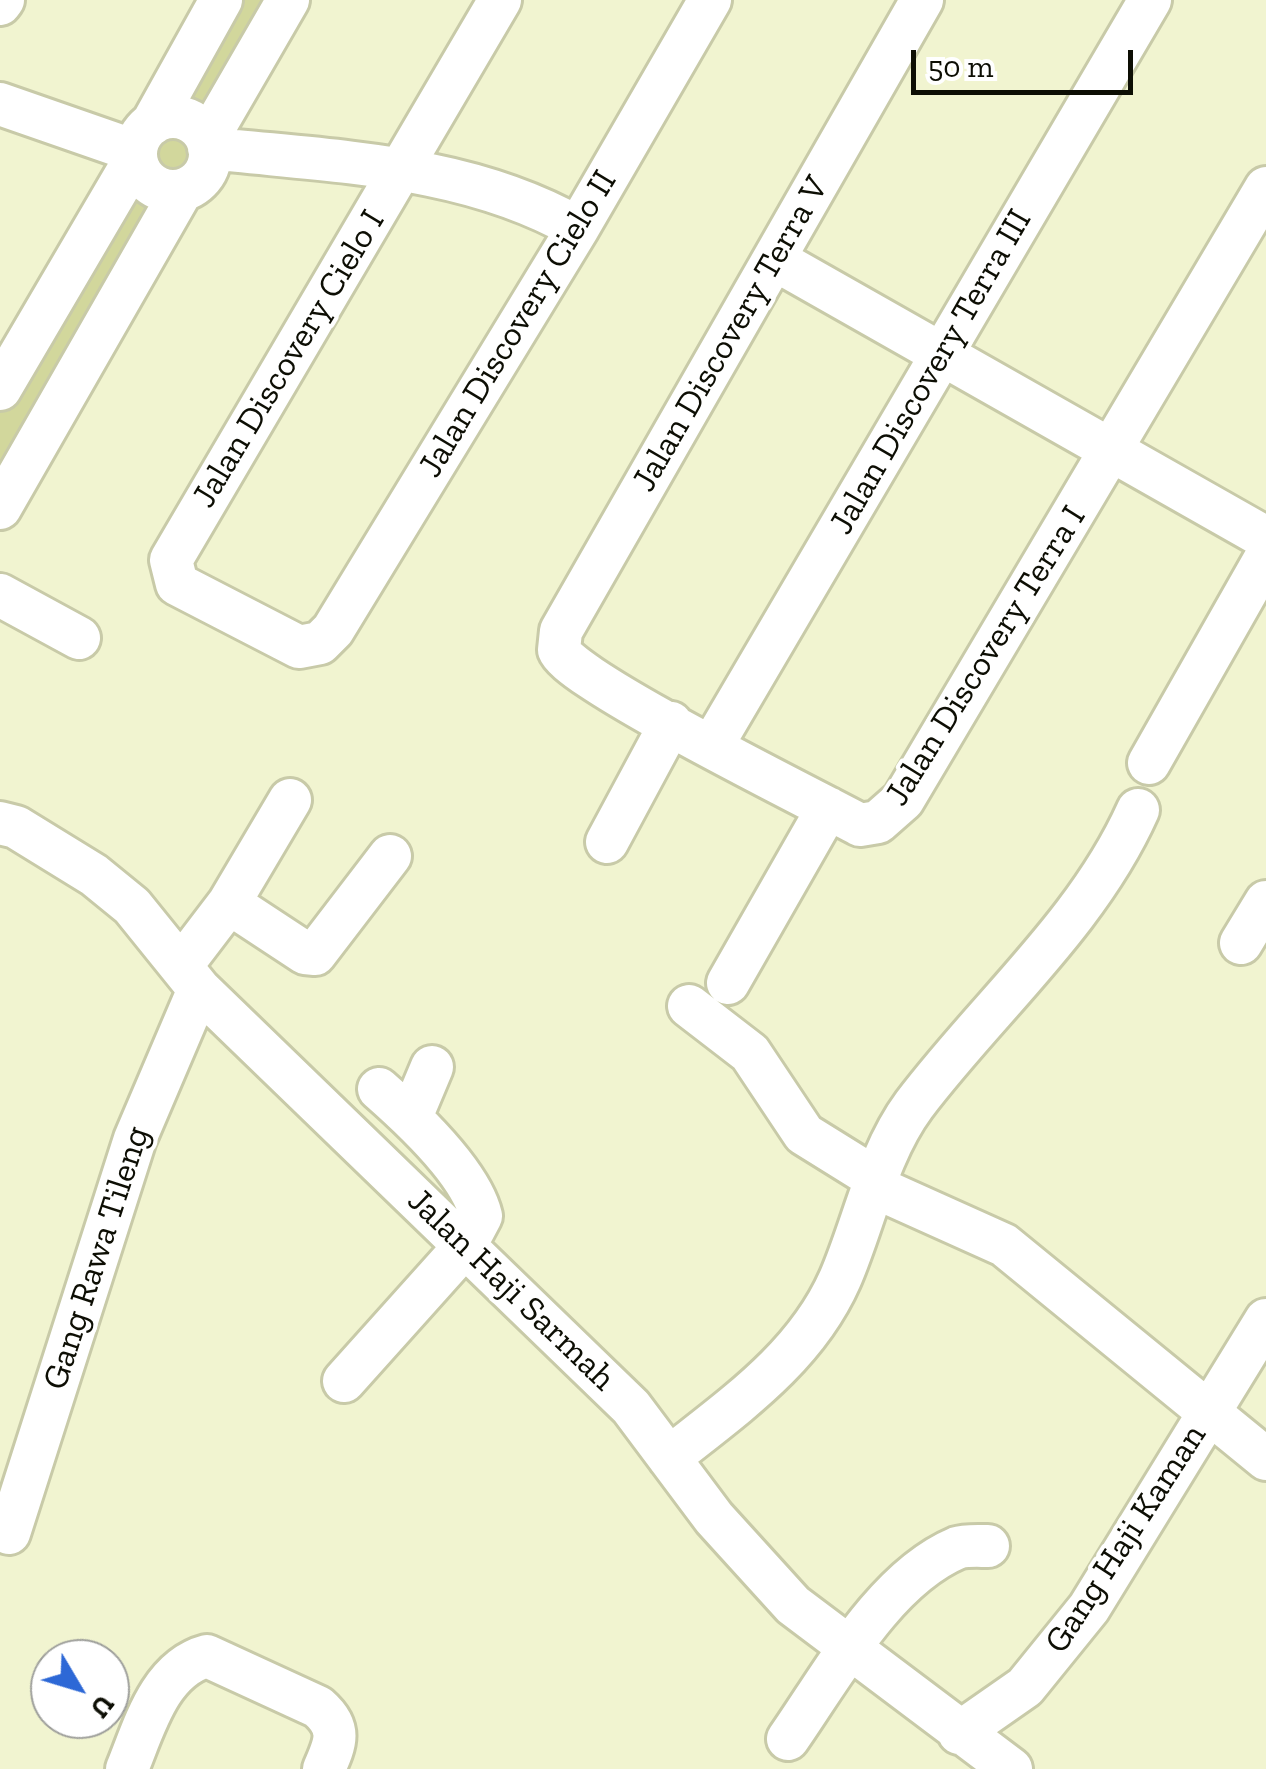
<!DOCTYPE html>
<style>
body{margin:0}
#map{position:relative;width:1266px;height:1769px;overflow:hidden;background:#f1f4d0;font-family:"Zilla Slab",serif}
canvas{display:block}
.north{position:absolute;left:30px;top:1639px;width:100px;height:100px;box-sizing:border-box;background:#fff;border:2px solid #9e9f9b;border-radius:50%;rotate:128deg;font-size:28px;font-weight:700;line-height:40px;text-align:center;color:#0d0e04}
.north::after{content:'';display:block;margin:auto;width:35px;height:45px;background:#2d68d6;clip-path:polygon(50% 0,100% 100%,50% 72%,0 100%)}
.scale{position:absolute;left:911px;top:50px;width:222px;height:45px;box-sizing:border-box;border:5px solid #0d0e04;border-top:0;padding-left:12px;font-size:30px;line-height:35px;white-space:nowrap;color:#0d0e04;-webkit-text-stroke:8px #fff;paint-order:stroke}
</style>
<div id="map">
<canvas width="1266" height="1769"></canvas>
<div class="north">U</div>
<div class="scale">50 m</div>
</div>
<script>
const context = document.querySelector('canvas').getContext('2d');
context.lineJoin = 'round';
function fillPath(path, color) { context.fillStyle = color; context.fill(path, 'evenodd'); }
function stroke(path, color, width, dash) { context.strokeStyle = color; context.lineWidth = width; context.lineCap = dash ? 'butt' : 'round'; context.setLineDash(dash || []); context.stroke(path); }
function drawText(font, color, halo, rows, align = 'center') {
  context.font = font + ' "Zilla Slab",serif'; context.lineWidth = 8; context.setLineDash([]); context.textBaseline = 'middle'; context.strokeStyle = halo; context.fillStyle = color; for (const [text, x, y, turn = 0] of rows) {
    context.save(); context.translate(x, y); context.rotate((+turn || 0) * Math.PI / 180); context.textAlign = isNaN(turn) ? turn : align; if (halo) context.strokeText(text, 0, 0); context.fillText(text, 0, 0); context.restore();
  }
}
fillPath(new Path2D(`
 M228 0H292L198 120 171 112Z
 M149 156a22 22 0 1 1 44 0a22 22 0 1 1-44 0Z
 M140 191 164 197 0 504V396Z`), '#d2d79c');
const minor = new Path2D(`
 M500 0 171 560 177 584 299 647 320 643 333 630 578 228 710 0
 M922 0 561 631 559 650C570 680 816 801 860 825L878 822 903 800 1266 188
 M0 4 3 0
 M0 104 135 151
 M136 154a37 37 0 1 1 74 0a37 37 0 1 1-74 0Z
 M152 124 221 0
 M207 140 288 0
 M209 148C335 162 466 164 578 228
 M774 259 1266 538
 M0 389 135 159
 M0 508 182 190
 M0 595 79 638
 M713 744 1150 0
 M1149 763 1266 557
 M0 823 16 827 94 875 132 906 199 989 631 1407 714 1518 793 1605 1011 1769
 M607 842 671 723
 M229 903 305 953 315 954 390 856
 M1241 943 1266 902
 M181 966 229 903 290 800
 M728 983 828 808
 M689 1006 750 1053 804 1134 878 1180
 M411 1117 432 1067
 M875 1187 1004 1245 1266 1459
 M344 1381 465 1246 481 1216C471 1173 412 1118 379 1089
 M669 1458C734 1406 805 1358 840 1279 864 1224 877 1155 914 1105 988 1007 1087 924 1138 810
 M9 1533 135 1139 199 989
 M959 1733 1025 1687 1089 1608 1266 1320
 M788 1739C832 1676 884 1579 957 1548 966 1545 978 1546 988 1546
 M127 1769C144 1728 159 1669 207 1656L318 1707C342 1728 336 1742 324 1769`);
stroke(minor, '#c8caa8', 48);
stroke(minor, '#fff', 42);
drawText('35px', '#0d0e04', '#fff', [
 ["Jalan Discovery Cielo II",518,324,-59],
 ["Jalan Discovery Terra V",731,334,-60],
 ["Jalan Discovery Cielo I",289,359,-59],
 ["Jalan Discovery Terra III",931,372,-60],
 ["Jalan Discovery Terra I",986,656,-58],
 ["Gang Rawa Tileng",97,1258,-72],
 ["Jalan Haji Sarmah",511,1290,44],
 ["Gang Haji Kaman",1126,1539,-57]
]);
</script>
